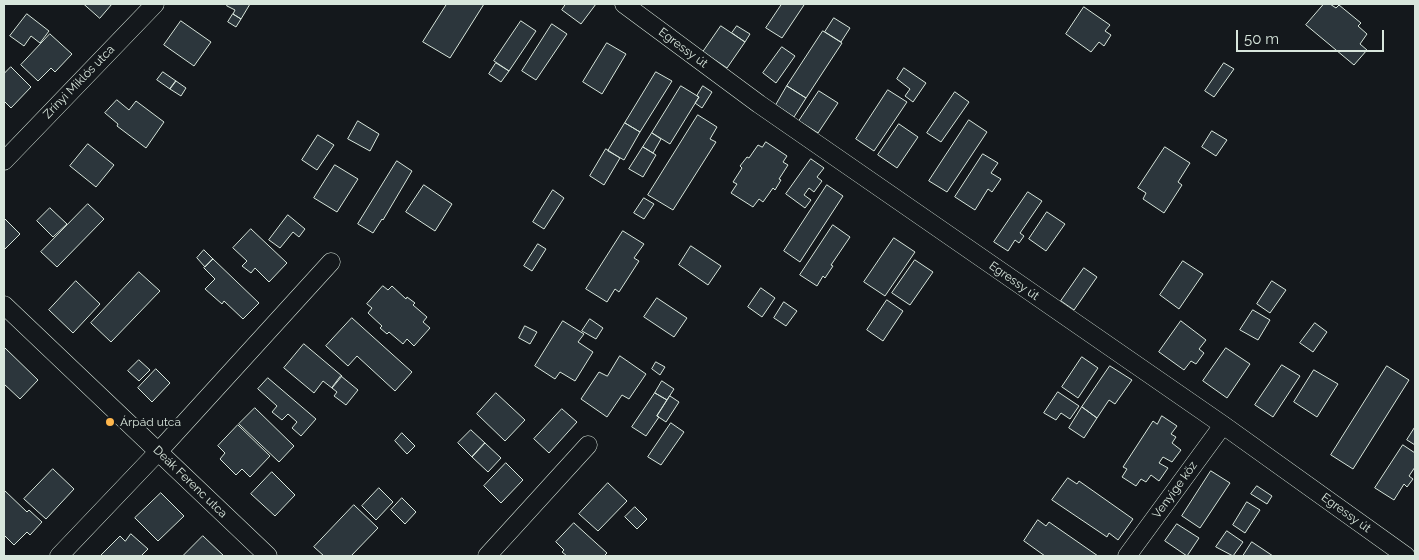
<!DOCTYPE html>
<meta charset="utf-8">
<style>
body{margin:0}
#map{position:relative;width:1419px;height:560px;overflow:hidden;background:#14181c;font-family:Raleway,sans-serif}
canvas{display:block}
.frame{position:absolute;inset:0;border:5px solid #d8e6dc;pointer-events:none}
.scale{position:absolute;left:1236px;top:30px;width:148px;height:22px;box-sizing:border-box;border:2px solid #d8e6dc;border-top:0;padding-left:6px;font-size:15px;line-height:18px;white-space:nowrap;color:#d8e6dc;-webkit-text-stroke:4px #14181c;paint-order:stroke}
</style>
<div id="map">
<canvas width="1419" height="560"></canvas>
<div class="frame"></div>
<div class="scale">50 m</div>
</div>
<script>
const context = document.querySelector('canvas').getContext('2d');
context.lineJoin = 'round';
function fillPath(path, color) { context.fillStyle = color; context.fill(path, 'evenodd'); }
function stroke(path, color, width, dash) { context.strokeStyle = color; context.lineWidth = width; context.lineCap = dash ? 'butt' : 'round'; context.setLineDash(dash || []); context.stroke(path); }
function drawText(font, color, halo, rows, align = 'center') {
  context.font = font + ' Raleway,sans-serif'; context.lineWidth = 4; context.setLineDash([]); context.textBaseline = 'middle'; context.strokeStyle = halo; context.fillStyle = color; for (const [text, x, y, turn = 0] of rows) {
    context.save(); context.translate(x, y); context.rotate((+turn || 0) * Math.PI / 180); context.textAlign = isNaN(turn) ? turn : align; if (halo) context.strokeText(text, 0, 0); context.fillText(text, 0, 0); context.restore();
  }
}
const building = new Path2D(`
 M84 4H112L100 18Z
 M228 4H250L241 19 233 14 235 10 227 6Z
 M447 4H484L450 58 423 42Z
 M566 4H596L581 24 562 10Z
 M782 4H802L804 5 782 38 766 28Z
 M1324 4H1330L1336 8 1339 5 1361 23 1358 26 1367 34 1360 44 1367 50 1354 65 1306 25Z
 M1084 7 1110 25 1105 31 1111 35 1104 46 1099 42 1091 52 1066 34Z
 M27 14 49 31 40 43 31 36 24 46 10 36Z
 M233 14 241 19 236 27 228 22Z
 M834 18 850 28 841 42 825 32Z
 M181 21 211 42 194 66 164 45Z
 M521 21 536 31 509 71 494 61Z
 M552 24 567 34 536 80 522 71Z
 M721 26 745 42 727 68 703 52Z
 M737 26 750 34 745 42 732 33Z
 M823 31 842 43 806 98 787 86Z
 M50 34 72 54 55 72 51 68 38 81 21 65Z
 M607 43 626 54 602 94 583 82Z
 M782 47 795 56 776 83 763 73Z
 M496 63 509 71 501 82 489 74Z
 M1224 63 1234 69 1214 97 1205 91Z
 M11 67 31 87 11 108 4 101V74Z
 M904 68 926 83 913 102 905 96 910 89 897 79Z
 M163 72 176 81 170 89 157 80Z
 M656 72 672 81 640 132 625 123Z
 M176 81 186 88 181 96 170 89Z
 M681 86 699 97 670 144 652 133Z
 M703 86 712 92 702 108 695 103 699 97 697 96Z
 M787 86 806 98 794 117 776 105Z
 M888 90 907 102 874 151 856 139Z
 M819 91 838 103 818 133 799 121Z
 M955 92 969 102 941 142 927 133Z
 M117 100 129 110 136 101 164 122 146 148 117 126 118 124 105 113Z
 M698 115 717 127 710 139 716 142 673 210 648 195Z
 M969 120 987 132 947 192 929 181Z
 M358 121 379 134 370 151 348 139Z
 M625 123 640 132 624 160 608 151Z
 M899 124 918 137 897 168 878 155Z
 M1212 131 1227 140 1216 156 1202 147Z
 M652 133 661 139 653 153 643 147Z
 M318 135 334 145 317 170 302 160Z
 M766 142 787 156 783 162 788 165 779 179 781 180 775 190 773 188 763 202 759 199 753 207 731 193 737 184 733 182 742 168 740 166 747 157 749 158 758 145 762 147Z
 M88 144 114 165 96 187 70 166Z
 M643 147 656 155 643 177 629 169Z
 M1165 147 1190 163 1178 182 1182 185 1164 213 1143 199 1146 193 1138 188Z
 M606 149 620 158 604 185 590 176Z
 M983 154 998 163 991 173 1001 179 992 192 988 189 975 210 955 197Z
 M811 159 824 168 817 177 822 181 814 192 809 188 804 195 811 200 805 208 786 194Z
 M397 161 412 171 383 220 382 219 373 233 358 224Z
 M335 165 358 179 337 212 314 198Z
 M424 185 452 204 435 231 406 212Z
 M827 185 843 196 800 262 784 251Z
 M553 190 564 198 544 229 533 222Z
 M1028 192 1042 201 1020 233 1024 236 1019 243 1015 240 1008 251 994 242Z
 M644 198 654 204 644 219 634 213Z
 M88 204 104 219 57 267 41 252Z
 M50 208 67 224 53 237 37 221Z
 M1047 212 1065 224 1046 251 1029 239Z
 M288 215 305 229 299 237 293 232 280 248 269 240Z
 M4 218 20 234 4 250Z
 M833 225 850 237 831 265 833 266 825 278 823 276 817 286 800 275Z
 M251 229 287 263 269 282 255 268 251 273 242 266 247 261 233 248Z
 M623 231 644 244 634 258 639 261 619 292 615 289 607 302 586 289Z
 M894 238 915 252 885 296 864 282Z
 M538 244 546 249 532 271 524 266Z
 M691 246 721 266 708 285 679 265Z
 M204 250 213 259 205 267 197 258Z
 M213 259 259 303 243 319 224 301 222 304 205 289 215 279 204 268Z
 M915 260 933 272 910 305 892 293Z
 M1183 261 1203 274 1179 309 1160 295Z
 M1084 268 1097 277 1074 310 1061 301Z
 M139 272 160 291 111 342 91 323Z
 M76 281 100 304 73 333 49 310Z
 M1272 281 1286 290 1270 313 1257 304Z
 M383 286 388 290 392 286 406 299 407 297 415 303 413 305 427 317 423 322 430 328 414 346 407 339 403 344 389 332 387 334 380 328 382 326 368 313 372 308 367 304Z
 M761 288 775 298 762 317 748 307Z
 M657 298 687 318 674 337 644 317Z
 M887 300 903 311 883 341 867 330Z
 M784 302 797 311 786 326 774 318Z
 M1253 310 1270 320 1258 340 1240 330Z
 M352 318 412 372 395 391 357 356 348 366 326 346Z
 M590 319 603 328 596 339 582 331Z
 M563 321 584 334 578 342 593 352 575 381 560 372 555 379 535 366Z
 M1181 321 1206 340 1199 349 1204 353 1196 364 1191 361 1184 370 1159 352Z
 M1315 323 1327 332 1313 352 1300 343Z
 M525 326 537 332 530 344 519 338Z
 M304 344 342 376 332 388 323 381 314 393 284 368Z
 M4 347 38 380 20 399 4 384Z
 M1226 348 1250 364 1227 398 1203 381Z
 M620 356 646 374 629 399 622 395 607 417 581 399 599 372 607 376Z
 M1082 357 1098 368 1078 398 1062 387Z
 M139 360 150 370 139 381 128 371Z
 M656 362 665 367 660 375 652 369Z
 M1282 365 1300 376 1273 417 1255 405Z
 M1110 366 1132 380 1115 404 1109 400 1097 418 1082 407Z
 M1387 366 1409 380 1353 469 1331 455Z
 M156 369 170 383 152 402 138 388Z
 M1314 370 1338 384 1317 417 1294 402Z
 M341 376 358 390 346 405 334 396 337 392 332 388Z
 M268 378 316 419 301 436 292 428 297 422 288 414 282 420 272 412 277 406 258 389Z
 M662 381 674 389 667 400 655 393Z
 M1058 392 1079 406 1070 419 1061 413 1056 420 1044 413Z
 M496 393 525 420 505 441 477 414Z
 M655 393 667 400 657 416 659 417 646 436 632 427Z
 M670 396 679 402 666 422 657 416Z
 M1082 407 1097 418 1084 438 1069 428Z
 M255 408 294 446 279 462 239 424Z
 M562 409 577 422 549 453 534 439Z
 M1162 416 1177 426 1171 434 1176 437 1172 443 1181 450 1172 462 1163 457 1159 463 1168 468 1159 481 1151 475 1146 482 1141 479 1136 486 1122 477 1127 469 1123 467 1153 421 1157 424Z
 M671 423 684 432 661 465 648 457Z
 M238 425 270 456 250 477 242 469 236 475 220 459 225 453 218 446Z
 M1415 427V445L1407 440Z
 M471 430 485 443 472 457 458 443Z
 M402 433 415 446 407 454 395 441Z
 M485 443 501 458 488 472 472 457Z
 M1403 445 1415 453V467L1409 476 1413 479 1407 487 1404 484 1394 500 1375 488Z
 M506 463 523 480 501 503 484 486Z
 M53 469 74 489 46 519 24 499Z
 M1211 471 1230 483 1200 528 1182 516Z
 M272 472 295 495 275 516 251 494Z
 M1068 478 1077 484 1079 481 1133 519 1118 540 1109 533 1107 537 1052 500Z
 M608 483 627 501 598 531 579 514Z
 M1257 486 1272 496 1267 504 1251 494Z
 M379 488 393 502 376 520 362 506Z
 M4 490 27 512 29 510 42 522 30 535 27 532 14 545 4 535Z
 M161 493 184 516 158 541 135 518Z
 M402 498 416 512 405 524 391 510Z
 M1247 502 1260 510 1245 533 1233 525Z
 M354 505 378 528 351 556H324L314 547Z
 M635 507 647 519 637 529 625 517Z
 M1038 520 1046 526 1049 522 1098 556H1045L1024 541Z
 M574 523 607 553 604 556H567L562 552 564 550 556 542Z
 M1177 524 1199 538 1187 556 1165 541Z
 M1227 531 1243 542 1233 556 1216 547Z
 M131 534 148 549 141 556H100L120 536 125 541Z
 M203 536 224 556H183Z
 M1252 542 1273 556H1243Z`);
fillPath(building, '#2c363c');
stroke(building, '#d8e6dc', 1);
const street = new Path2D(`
 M624 4 759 104 1223 425 1406 556
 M4 161 155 4
 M4 305 268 556
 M59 556 158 452 331 262
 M487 556 588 445
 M1127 556 1223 425`);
stroke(street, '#d8e6dc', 19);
stroke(street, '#14181c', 18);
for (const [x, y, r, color] of [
 [110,422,5,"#ffb74d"]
]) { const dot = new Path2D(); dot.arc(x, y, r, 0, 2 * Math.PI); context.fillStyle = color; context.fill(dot); stroke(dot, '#14181c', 2); }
drawText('12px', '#d8e6dc', '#14181c', [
 ["Egressy út",683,48,37],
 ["Zrínyi Miklós utca",79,82,-46],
 ["Egressy út",1014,281,35],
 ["Deák Ferenc utca",190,482,44],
 ["Venyige köz",1175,490,-54],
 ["Egressy út",1346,513,36]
]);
drawText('12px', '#d8e6dc', '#14181c', [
 ["Árpád utca",120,422]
], 'left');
</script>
